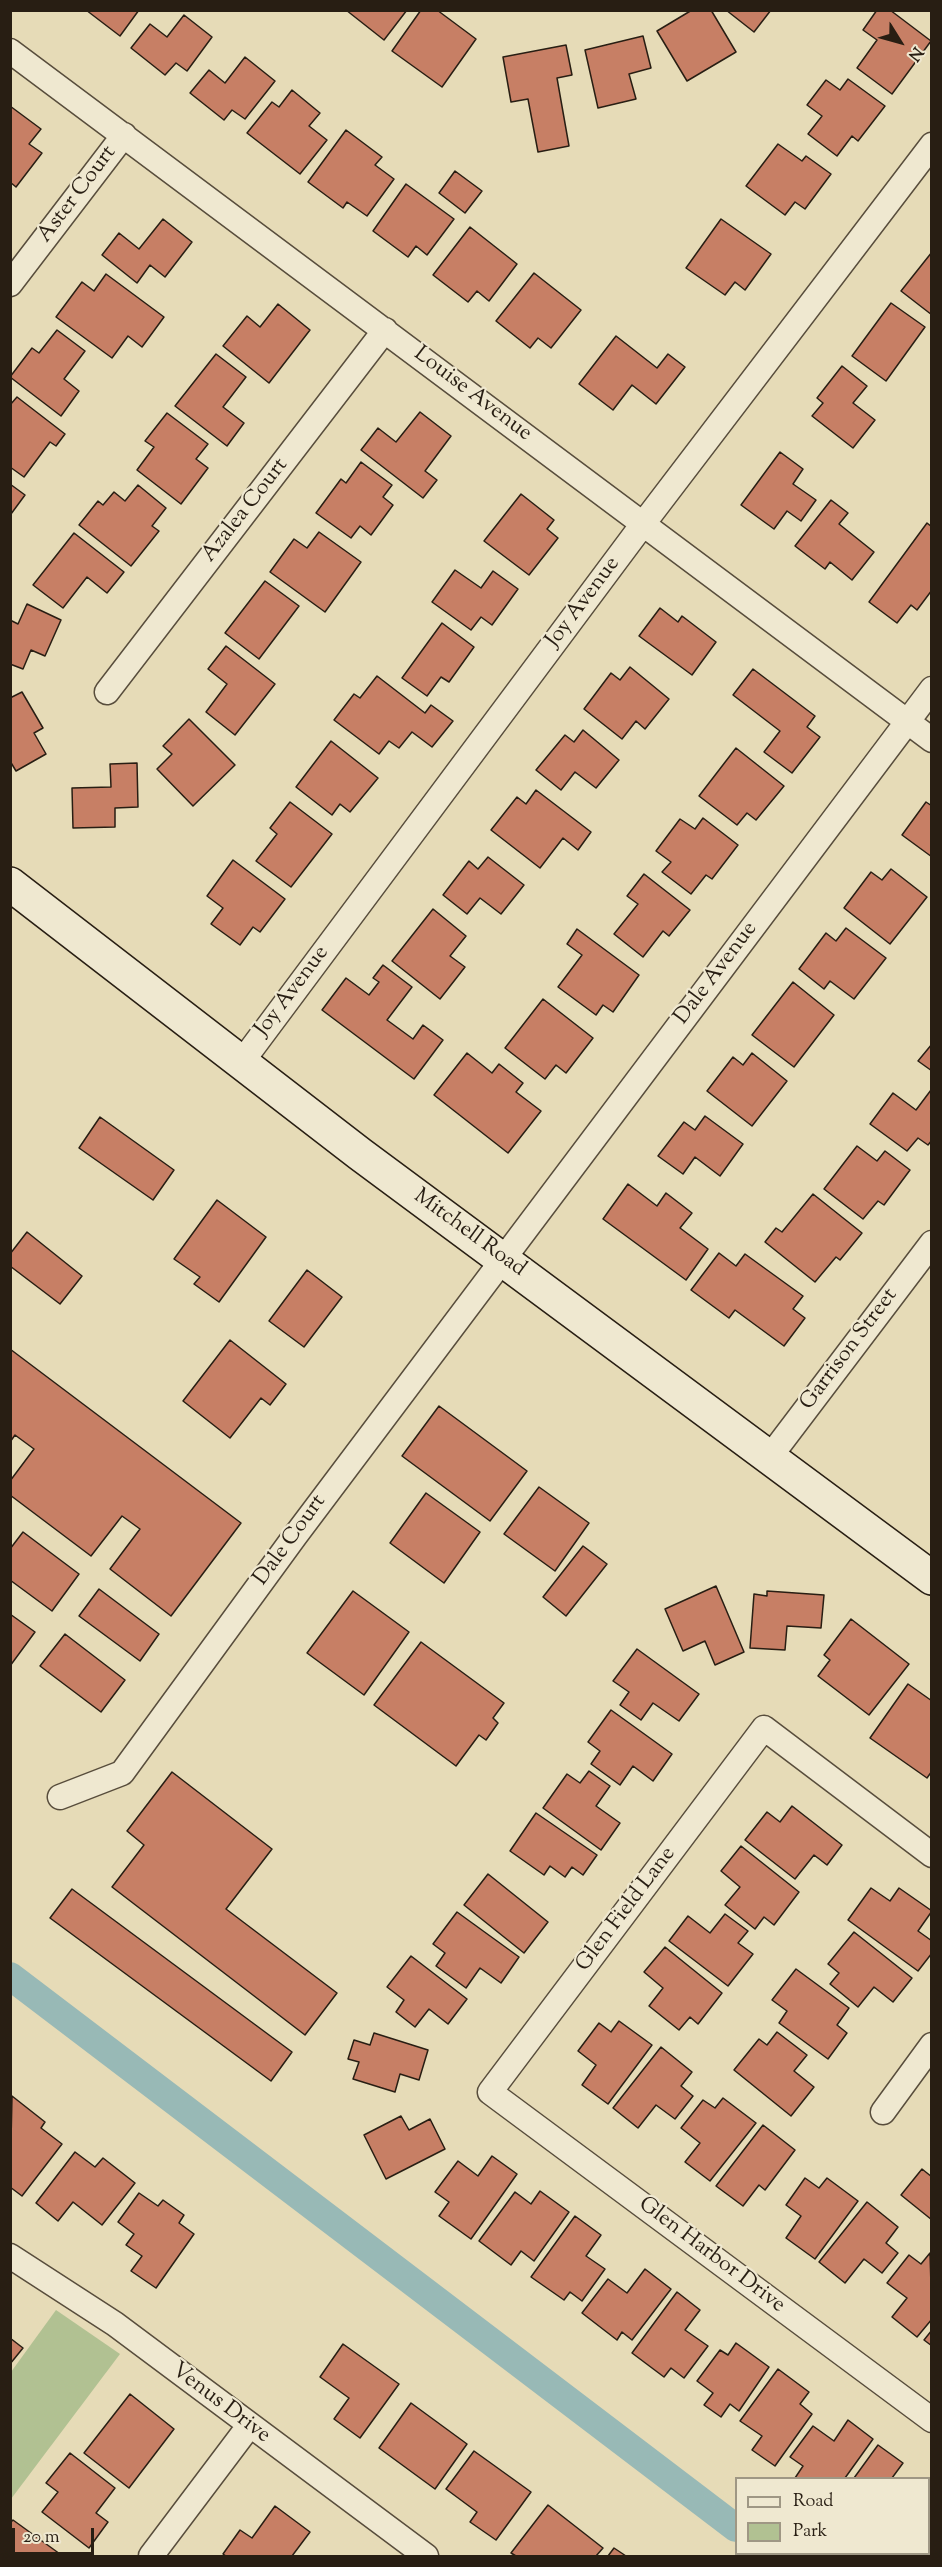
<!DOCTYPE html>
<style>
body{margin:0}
#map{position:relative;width:942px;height:2567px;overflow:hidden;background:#e6dbb7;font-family:"Sorts Mill Goudy",serif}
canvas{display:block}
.frame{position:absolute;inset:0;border:12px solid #281e13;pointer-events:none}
.legend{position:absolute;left:735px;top:2477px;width:195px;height:78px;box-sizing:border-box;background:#efe8d0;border:2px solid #9f9784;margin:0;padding:8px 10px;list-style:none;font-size:18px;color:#281e13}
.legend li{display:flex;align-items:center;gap:12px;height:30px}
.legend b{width:30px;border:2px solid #9f9784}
.north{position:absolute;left:870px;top:12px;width:60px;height:60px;-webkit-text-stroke:4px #efe8d0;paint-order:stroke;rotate:127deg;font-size:16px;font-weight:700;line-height:24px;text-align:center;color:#281e13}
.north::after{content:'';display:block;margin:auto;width:21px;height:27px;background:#281e13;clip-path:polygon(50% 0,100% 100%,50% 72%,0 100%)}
.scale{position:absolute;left:12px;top:2528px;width:82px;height:27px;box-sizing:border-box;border:3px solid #281e13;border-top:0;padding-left:8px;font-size:18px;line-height:21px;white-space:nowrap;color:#281e13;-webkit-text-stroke:4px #efe8d0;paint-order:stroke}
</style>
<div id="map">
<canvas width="942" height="2567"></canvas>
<div class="frame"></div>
<ul class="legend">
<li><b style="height:8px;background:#efe8d0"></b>Road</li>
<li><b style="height:16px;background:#b1c192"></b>Park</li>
</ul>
<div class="north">N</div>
<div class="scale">20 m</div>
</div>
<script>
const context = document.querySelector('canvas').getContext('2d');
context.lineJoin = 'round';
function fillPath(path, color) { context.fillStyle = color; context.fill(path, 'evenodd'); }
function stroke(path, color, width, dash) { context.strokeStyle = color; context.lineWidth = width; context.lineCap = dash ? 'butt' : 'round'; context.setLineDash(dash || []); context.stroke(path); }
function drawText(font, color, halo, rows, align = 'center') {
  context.font = font + ' "Sorts Mill Goudy",serif'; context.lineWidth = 4.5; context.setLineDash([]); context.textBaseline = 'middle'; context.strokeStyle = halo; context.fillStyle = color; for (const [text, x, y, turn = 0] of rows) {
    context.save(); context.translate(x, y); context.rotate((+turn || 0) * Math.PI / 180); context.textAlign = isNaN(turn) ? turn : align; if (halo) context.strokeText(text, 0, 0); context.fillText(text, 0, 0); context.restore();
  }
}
fillPath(new Path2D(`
 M56 2310 120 2354 11 2499V2372Z`), '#b1c192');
stroke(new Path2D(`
 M10 1976 736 2528
 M770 2554 774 2556`), '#98b9b6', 28);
const building = new Path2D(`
 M86 10H139L120 36Z
 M346 10H407L384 40Z
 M421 10H437L476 39 442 87 392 51Z
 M692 10H711L736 52 687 81 657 31Z
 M726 10H771L754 32Z
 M877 10H890L931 41 892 94 857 68 877 40 863 30Z
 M184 15 212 37 187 71 176 63 165 75 131 48 150 24 167 37Z
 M643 36 651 68 629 74 636 99 598 108 585 50Z
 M566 45 572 75 557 78 569 146 538 152 528 99 511 102 503 57Z
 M245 57 275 81 245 119 232 110 224 120 190 93 209 70 225 83Z
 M848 79 885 106 858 141 852 136 837 156 808 134 822 116 807 105 826 80 840 90Z
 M292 90 320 113 309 126 327 140 300 174 247 133 272 102 279 107Z
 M10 106 41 129 29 144 42 153 16 187 10 182Z
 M346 130 382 157 375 165 394 179 367 216 347 202 343 208 308 182Z
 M778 144 802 161 806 156 831 174 805 209 795 202 785 215 746 186Z
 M455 171 482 191 465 213 439 193Z
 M406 184 454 219 427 255 416 246 408 257 373 231Z
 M163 219 192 242 165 277 150 265 137 283 102 255 119 233 139 249Z
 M721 219 771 254 745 290 735 282 725 295 686 268Z
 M470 227 517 264 489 301 477 291 468 302 433 275Z
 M932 252V315L901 291Z
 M534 273 581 310 551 348 538 338 530 348 496 321Z
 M106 274 164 317 142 347 128 336 112 358 56 317 82 282 94 291Z
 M891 303 925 327 886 381 852 356Z
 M278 304 310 330 269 383 223 346 247 316 260 327Z
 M57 330 85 351 64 379 79 391 61 416 10 377 32 348 39 353Z
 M616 336 657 368 668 354 685 367 656 404 632 385 613 410 579 384Z
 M216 354 246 377 223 407 244 423 227 446 175 406Z
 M842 366 867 386 853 403 875 420 853 448 812 416 823 403 817 398Z
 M17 397 65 434 56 446 50 442 24 477 10 467V405Z
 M420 412 451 436 425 471 437 480 423 498 361 450 378 428 396 442Z
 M167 413 208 444 196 459 208 468 181 504 137 470 154 447 145 441Z
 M780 452 803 469 793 484 816 500 801 521 787 511 774 529 741 505Z
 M361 462 392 485 383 497 393 505 371 535 360 526 351 538 316 513 341 479 346 483Z
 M10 484 25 495 11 514H10Z
 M138 485 166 508 152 526 159 531 131 566 79 525 98 501 103 505 114 492 125 501Z
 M521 494 554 520 547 529 558 538 529 575 484 541Z
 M831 500 848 513 839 524 874 552 852 580 830 562 825 569 795 546Z
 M927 523 932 527V590L917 610 911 605 897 623 869 602Z
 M319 532 361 562 325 612 270 572 294 539 307 548Z
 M74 533 124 572 107 593 87 577 63 608 33 585Z
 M455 570 481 588 493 571 518 589 492 625 481 617 471 630 432 602Z
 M265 581 299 606 259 659 225 633Z
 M27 604 61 620 45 656 31 650 23 669 10 664V620L18 624Z
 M660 608 678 622 682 616 716 642 692 675 639 636Z
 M442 623 474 647 449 682 441 677 427 696 402 678Z
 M226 646 275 684 235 735 206 712 227 684 208 669Z
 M630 667 669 699 645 729 636 721 622 739 584 709 611 673 620 680Z
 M753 669 815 716 807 727 820 737 792 773 764 752 780 731 733 695Z
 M377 676 425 713 431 705 453 721 432 747 412 732 399 748 389 741 379 754 334 720 354 694 360 698Z
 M22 692 43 728 34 733 46 754 16 771 10 761V698Z
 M189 719 235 765 193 806 157 769 172 754 163 746Z
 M583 730 619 760 596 788 575 772 561 790 536 770 565 735 574 742Z
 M331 741 378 778 350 812 340 804 332 815 296 787Z
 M736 748 784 786 756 820 747 813 737 825 699 796Z
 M137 763 138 807 115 808V827L73 828 72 788 111 787 110 764Z
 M536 790 591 832 578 850 563 838 540 868 491 830 517 797 526 804Z
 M290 802 332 834 291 887 256 861 277 834 270 828Z
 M926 802 932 806V857L902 835Z
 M703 818 738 845 712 879 706 875 691 894 662 872 671 862 656 851 680 819 695 829Z
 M488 857 524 885 501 914 480 898 467 914 443 895 469 861 478 869Z
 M233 860 285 899 260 932 253 927 240 945 211 924 223 908 207 896Z
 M891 869 927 897 890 944 844 908 871 872 882 880Z
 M644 874 690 910 669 936 663 931 643 957 614 934 638 904 627 896Z
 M433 909 466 936 450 956 465 967 440 999 392 961Z
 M846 928 886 958 854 999 830 981 824 989 799 969 826 933 836 941Z
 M577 929 639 975 613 1012 603 1005 596 1015 558 987 582 955 567 944Z
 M383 965 412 987 387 1020 413 1039 423 1025 443 1040 414 1079 322 1010 346 978 369 995 379 982 373 978Z
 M793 982 834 1015 794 1067 752 1035Z
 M543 999 593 1038 566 1073 556 1065 545 1079 505 1048Z
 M932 1044V1071L918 1061Z
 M467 1053 492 1073 499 1064 523 1083 516 1092 541 1111 508 1153 434 1095Z
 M752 1053 787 1081 752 1126 707 1091 733 1057 743 1065Z
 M931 1090 932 1140 928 1145 918 1138 907 1151 870 1124 893 1093 916 1110Z
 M705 1116 743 1144 720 1176 695 1157 683 1174 658 1156 684 1122 695 1130Z
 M100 1117 174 1170 153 1200 79 1148Z
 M857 1146 877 1161 885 1151 910 1170 884 1205 878 1201 863 1219 824 1189Z
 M628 1184 657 1206 666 1193 692 1213 680 1228 708 1249 686 1280 603 1219Z
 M813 1194 862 1233 840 1260 836 1257 815 1282 765 1242 776 1228 782 1232Z
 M217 1200 266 1237 219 1302 194 1284 200 1277 174 1259Z
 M27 1232 82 1276 60 1304 10 1266V1254Z
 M719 1253 736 1266 745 1254 803 1296 793 1309 805 1318 784 1346 735 1310 729 1318 691 1290Z
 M307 1270 342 1297 304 1347 269 1321Z
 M230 1340 286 1384 270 1405 261 1398 230 1438 183 1401Z
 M10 1349 241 1523 171 1616 110 1569 140 1529 122 1516 91 1556 10 1495V1481L34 1449 15 1435 10 1442Z
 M439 1406 527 1471 490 1521 402 1456Z
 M539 1487 589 1523 555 1571 504 1534Z
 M426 1493 480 1532 444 1583 390 1543Z
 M23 1532 79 1574 52 1611 10 1580V1549Z
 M583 1546 607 1564 566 1616 543 1597Z
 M716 1586 744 1652 715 1665 705 1641 683 1651 665 1609Z
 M99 1589 159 1634 140 1661 79 1616Z
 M353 1591 409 1632 364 1695 307 1653Z
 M767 1591 824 1595 821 1628 787 1626 785 1650 750 1648 754 1594 767 1596Z
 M10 1614 35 1632 10 1666Z
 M851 1619 909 1664 869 1715 818 1676 830 1660 824 1655Z
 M65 1634 125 1680 101 1712 40 1666Z
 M421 1642 504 1703 493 1718 498 1723 486 1740 479 1735 456 1766 374 1705Z
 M637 1649 699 1694 679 1721 653 1703 641 1720 620 1705 629 1692 613 1681Z
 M908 1684 932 1701V1771L927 1778 870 1738Z
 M611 1710 672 1754 653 1781 633 1766 620 1785 591 1764 600 1751 588 1742Z
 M589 1771 610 1786 596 1806 620 1823 601 1850 543 1808 567 1774 580 1783Z
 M172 1772 272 1849 226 1909 337 1993 305 2035 112 1887 144 1845 127 1831Z
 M792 1806 842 1845 827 1865 814 1855 795 1879 745 1840 767 1812 780 1822Z
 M536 1813 597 1855 583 1875 572 1867 565 1877 550 1866 544 1875 510 1851Z
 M741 1846 799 1892 774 1925 764 1917 755 1929 725 1905 740 1887 721 1871Z
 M488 1874 548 1922 524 1953 464 1905Z
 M871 1888 890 1901 899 1888 932 1911 918 1931 932 1941V1953L918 1971 848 1920Z
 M72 1889 292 2052 271 2081 50 1918Z
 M457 1912 519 1957 501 1983 480 1968 466 1988 436 1966 445 1953 433 1944Z
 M725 1914 748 1931 738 1943 753 1954 728 1986 669 1941 688 1916 710 1933Z
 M854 1932 912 1978 893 2002 874 1987 858 2007 830 1984 839 1973 828 1964Z
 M665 1947 722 1993 698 2024 690 2017 679 2030 649 2006 663 1988 644 1972Z
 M411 1956 467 1999 448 2024 429 2009 415 2027 396 2012 404 2000 387 1987Z
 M796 1969 849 2008 837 2025 847 2033 828 2059 779 2023 787 2011 772 2000Z
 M619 2021 652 2045 608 2104 582 2085 596 2065 578 2051 599 2023 611 2032Z
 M777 2032 807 2055 794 2071 814 2087 791 2116 734 2070 759 2039 767 2045Z
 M374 2033 428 2050 419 2080 400 2074 395 2092 353 2079 359 2062 348 2059 354 2040 370 2045Z
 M661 2047 692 2072 681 2086 693 2096 675 2119 656 2105 638 2128 613 2108Z
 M12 2096 45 2122 41 2128 62 2144 22 2196 10 2187Z
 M723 2098 756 2123 710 2181 685 2162 700 2143 681 2128 703 2100 715 2108Z
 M401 2116 409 2130 430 2119 445 2149 386 2179 364 2135Z
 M763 2125 795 2150 765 2190 759 2185 743 2206 716 2186Z
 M75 2152 95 2167 103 2158 135 2183 102 2225 73 2202 58 2221 36 2203Z
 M492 2156 517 2174 471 2239 439 2216 449 2202 435 2192 458 2161 478 2176Z
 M922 2169 932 2177V2220L901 2195Z
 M805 2178 819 2188 827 2178 858 2201 815 2259 786 2238 801 2216 786 2205Z
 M540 2191 569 2212 534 2261 521 2251 511 2265 479 2241 515 2192 531 2204Z
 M139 2193 158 2206 163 2200 184 2215 179 2223 194 2234 156 2288 131 2271 142 2256 126 2245 134 2234 118 2222Z
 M867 2202 898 2227 886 2243 898 2253 882 2273 864 2259 845 2283 819 2262Z
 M575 2216 601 2235 586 2256 605 2269 582 2301 570 2292 564 2300 531 2277Z
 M930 2253 932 2319 917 2337 892 2317 907 2298 887 2283 909 2255 921 2264Z
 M645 2269 671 2289 632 2340 622 2332 617 2340 582 2313 608 2279 627 2293Z
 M677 2292 700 2310 685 2330 708 2346 684 2378 671 2368 664 2377 632 2353Z
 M932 2330V2346L924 2340Z
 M10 2338 23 2348 10 2364Z
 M736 2343 769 2367 739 2411 730 2404 721 2417 704 2405 713 2393 697 2381 720 2350 728 2355Z
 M343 2344 399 2384 360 2438 334 2419 349 2398 320 2377Z
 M778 2369 809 2392 800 2404 812 2414 775 2466 752 2450 762 2436 740 2421Z
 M130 2394 174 2429 129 2488 84 2453Z
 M411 2403 467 2444 435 2489 379 2448Z
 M848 2420 873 2439 845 2478H795L803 2466 790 2457 813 2426 834 2441Z
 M878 2445 903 2463 892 2478H854Z
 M474 2451 531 2492 496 2540 470 2522 477 2512 446 2489Z
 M70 2453 115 2488 96 2513 108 2522 89 2548 42 2512 58 2492 46 2483Z
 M548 2505 603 2548 596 2556H516L511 2553Z
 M275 2506 310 2532 292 2556H226L223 2554 240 2530 252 2538Z
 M928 2512 932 2515V2556H897L895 2554H928Z
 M13 2520 60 2554 59 2556H10V2523Z
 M614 2548 626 2556H608Z`);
fillPath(building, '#c77f65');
stroke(building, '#281e13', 1.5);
const minor = new Path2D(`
 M10 51 932 740
 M10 284 124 135
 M107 692 385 330
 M241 1063 643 524 932 145
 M769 1458 932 1243
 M60 1797 122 1773 295 1536 932 689
 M932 1855 764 1728 490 2092 932 2420
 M883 2112 932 2045
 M10 2256 115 2324 426 2556
 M151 2556 249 2426`);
const secondary = new Path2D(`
 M10 884 360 1154 932 1578`);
stroke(minor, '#584d3c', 27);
stroke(secondary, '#281e13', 36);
stroke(minor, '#efe8d0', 24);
stroke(secondary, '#efe8d0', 33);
drawText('22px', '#281e13', '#efe8d0', [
 ["Aster Court",78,195,-53],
 ["Louise Avenue",472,395,37],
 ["Azalea Court",246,511,-52],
 ["Joy Avenue",584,603,-53],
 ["Dale Avenue",717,974,-53],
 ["Joy Avenue",293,992,-53],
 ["Mitchell Road",469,1234,36],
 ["Garrison Street",850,1350,-53],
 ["Dale Court",291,1541,-54],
 ["Glen Field Lane",627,1910,-53],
 ["Glen Harbor Drive",711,2256,37],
 ["Venus Drive",220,2404,37]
]);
</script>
